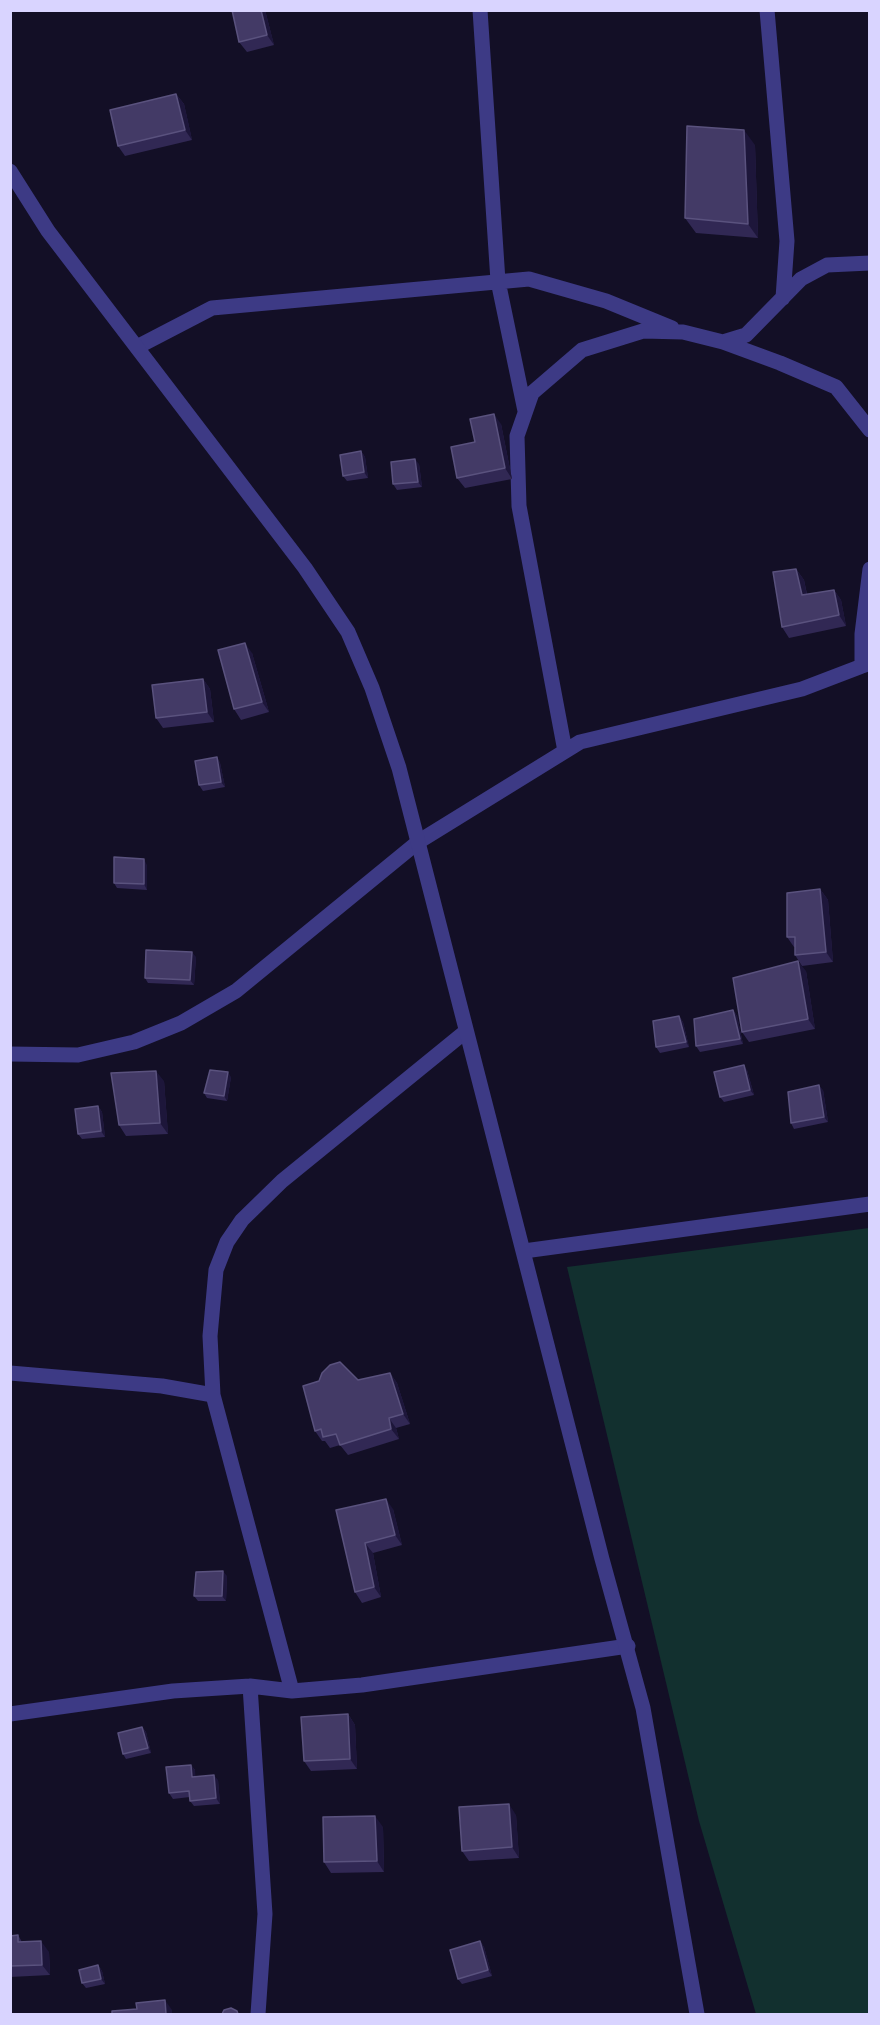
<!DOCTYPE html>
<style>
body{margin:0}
#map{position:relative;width:880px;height:2025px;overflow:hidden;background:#130f26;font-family:"Work Sans",sans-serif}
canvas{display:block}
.frame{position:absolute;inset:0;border:12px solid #d9d4ff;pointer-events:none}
</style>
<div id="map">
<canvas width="880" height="2025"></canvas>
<div class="frame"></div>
</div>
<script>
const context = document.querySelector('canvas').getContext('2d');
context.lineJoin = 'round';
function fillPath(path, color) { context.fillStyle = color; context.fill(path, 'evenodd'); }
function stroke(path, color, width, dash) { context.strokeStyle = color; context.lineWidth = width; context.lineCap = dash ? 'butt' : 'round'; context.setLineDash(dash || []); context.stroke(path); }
fillPath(new Path2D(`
 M869 1228V2014H756L699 1821 567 1267Z`), '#12302f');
stroke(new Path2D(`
 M480 10 498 281 525 411
 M767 10 787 241 783 298
 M723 342 746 335 801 279 827 265 870 263
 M137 347 212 308 529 279 606 301 672 328
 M862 666V634L870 569
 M565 751 519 506 517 436 532 393 582 350 643 331 683 332 723 342 780 363 836 387 870 430
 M10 1054 78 1055 134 1042 181 1023 236 991 418 842 580 742 802 689 870 663
 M524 1251 870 1204
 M10 1373 162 1386 213 1395
 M250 1686 265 1914 258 2014
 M292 1691 213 1395 210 1336 216 1270 227 1242 242 1220 282 1181 465 1032
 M10 1714 173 1691 250 1686 292 1691 362 1685 628 1646`), '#3d3a85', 15);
stroke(new Path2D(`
 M10 171 48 231 305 568 348 632 372 688 399 768 602 1559 643 1708 697 2014`), '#3d3a85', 15);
fillPath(new Path2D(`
 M265 10 274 45 247 52 239 42Z
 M176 94 184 104 192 140 125 156 118 146Z
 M755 145 758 238 696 233 685 218Z
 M501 424 512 479 465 488 457 478 475 442Z
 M361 451 365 457 368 478 347 481 343 476Z
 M419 464 422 487 397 490 393 484Z
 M796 569 804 580 807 594 834 590 841 600 846 626 789 638 782 627Z
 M252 653 269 712 241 720 234 709Z
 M203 679 210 689 214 722 163 728 156 718Z
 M217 757 220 763 225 787 203 791 199 785Z
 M147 865V890L117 888 114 883Z
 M820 889 828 900 833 962 802 966 795 955V947H794L787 937Z
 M196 957 194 985 148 983 145 978Z
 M806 971 815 1029 749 1042 742 1032Z
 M733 1010 737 1016 743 1044 700 1052 696 1046Z
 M679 1016 683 1022 689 1047 660 1053 656 1047Z
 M747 1070 754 1095 724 1102 720 1097Z
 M231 1077 227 1101 207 1098 204 1093Z
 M164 1081 168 1134 126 1136 119 1125Z
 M823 1090 828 1122 794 1129 791 1123Z
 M98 1106 102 1112 105 1137 82 1139 78 1134Z
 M390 1373 397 1383 410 1424 396 1428 399 1439 348 1455 340 1445 330 1448 325 1441H322L315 1431 358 1380Z
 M393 1509 402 1545 373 1553 381 1597 362 1603 355 1592 336 1510Z
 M227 1576 226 1601H198L194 1596Z
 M348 1714 355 1725 357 1769 311 1771 304 1761Z
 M142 1727 146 1732 151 1753 126 1759 123 1754Z
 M191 1765 195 1770V1777L218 1780 220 1804 194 1806 190 1801V1797L173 1799 169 1793Z
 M516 1815 519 1858 469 1861 462 1851Z
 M383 1827 384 1872 331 1873 324 1862Z
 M18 1935 22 1942 49 1952 50 1975 10 1977V1936Z
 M480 1941 484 1947 492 1976 462 1984 458 1979Z
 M98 1965 102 1971 105 1984 86 1988 82 1983Z`), '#312854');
fillPath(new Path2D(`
 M261 10H265L274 45 267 35Z
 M176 94 184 104 192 140 185 130Z
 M744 130 755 145 758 238 748 224Z
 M494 414 501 424 512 479 505 468Z
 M361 451 365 457 368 478 364 472Z
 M415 459 419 464 422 487 418 482Z
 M796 569 804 580 809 606 802 595Z
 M834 590 841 600 846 626 839 615Z
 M245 643 252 653 269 712 262 702Z
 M203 679 210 689 214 722 207 712Z
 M217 757 220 763 225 787 221 782Z
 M144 859 147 865V890L144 884Z
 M820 889 828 900 833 962 826 952Z
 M192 952 196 957 194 985 190 980Z
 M798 961 806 971 815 1029 808 1019Z
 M733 1010 737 1016 743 1044 740 1039Z
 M679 1016 683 1022 689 1047 686 1042Z
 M744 1065 747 1070 754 1095 750 1090Z
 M156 1071 164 1081 168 1134 160 1123Z
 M228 1072 231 1077 227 1101 224 1096Z
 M819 1085 823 1090 828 1122 824 1117Z
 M98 1106 102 1112 105 1137 101 1131Z
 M390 1373 397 1383 410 1424 403 1414Z
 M389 1418 396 1428 399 1439 391 1429Z
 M386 1499 393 1509 402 1545 395 1535Z
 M365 1543 373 1553 381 1597 374 1587Z
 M223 1571 227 1576 226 1601 222 1596Z
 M348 1714 355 1725 357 1769 350 1759Z
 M142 1727 146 1732 151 1753 148 1748Z
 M191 1765 195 1770 196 1783 192 1777Z
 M214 1775 218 1780 220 1804 216 1798Z
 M509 1804 516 1815 519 1858 512 1847Z
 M375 1816 383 1827 384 1872 377 1861Z
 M41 1941 49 1952 50 1975 42 1965Z
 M480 1941 484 1947 492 1976 488 1970Z
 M98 1965 102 1971 105 1984 101 1979Z
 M165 2000 172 2010V2014H166Z`), '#1d163a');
const building = new Path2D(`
 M232 10H261L267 35 239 42Z
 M176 94 185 130 118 146 110 110Z
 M687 126 744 130 748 224 685 218Z
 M494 414 505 468 457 478 451 447 475 442 470 419Z
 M361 451 364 472 343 476 340 455Z
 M415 459 418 482 393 484 391 462Z
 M796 569 802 595 834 590 839 615 782 627 773 572Z
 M245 643 262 702 234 709 218 650Z
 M203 679 207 712 156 718 152 685Z
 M217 757 221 782 199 785 195 761Z
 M114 857 144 859V884L114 883Z
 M820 889 826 952 795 955V937H787V893Z
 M146 950 192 952 190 980 145 978Z
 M798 961 808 1019 742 1032 733 978Z
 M733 1010 740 1039 696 1046 694 1019Z
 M679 1016 686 1042 656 1047 653 1021Z
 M744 1065 750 1090 720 1097 714 1072Z
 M210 1070 228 1072 224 1096 204 1093Z
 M156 1071 160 1123 119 1125 111 1073Z
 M819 1085 824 1117 791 1123 788 1092Z
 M98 1106 101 1131 78 1134 75 1109Z
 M340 1362 358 1380 390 1373 403 1414 389 1418 391 1429 340 1445 336 1434 323 1437 321 1429 315 1431 303 1386 319 1381 322 1373 330 1365Z
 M386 1499 395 1535 365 1543 374 1587 355 1592 336 1510Z
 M223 1571 222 1596H194L196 1572Z
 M348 1714 350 1759 304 1761 301 1717Z
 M142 1727 148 1748 123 1754 118 1733Z
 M191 1765 192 1777 214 1775 216 1798 190 1801 189 1791 169 1793 166 1767Z
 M509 1804 512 1847 462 1851 459 1807Z
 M375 1816 377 1861 324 1862 323 1817Z
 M18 1935V1942L41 1941 42 1965 10 1966V1936Z
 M480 1941 488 1970 458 1979 450 1950Z
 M98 1965 101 1979 82 1983 79 1970Z
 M165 2000 166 2014H112V2011L137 2009 136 2003Z
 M231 2008 237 2011 238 2014H222L224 2010Z`);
fillPath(building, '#433a66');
stroke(building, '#5a527e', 1.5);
</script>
